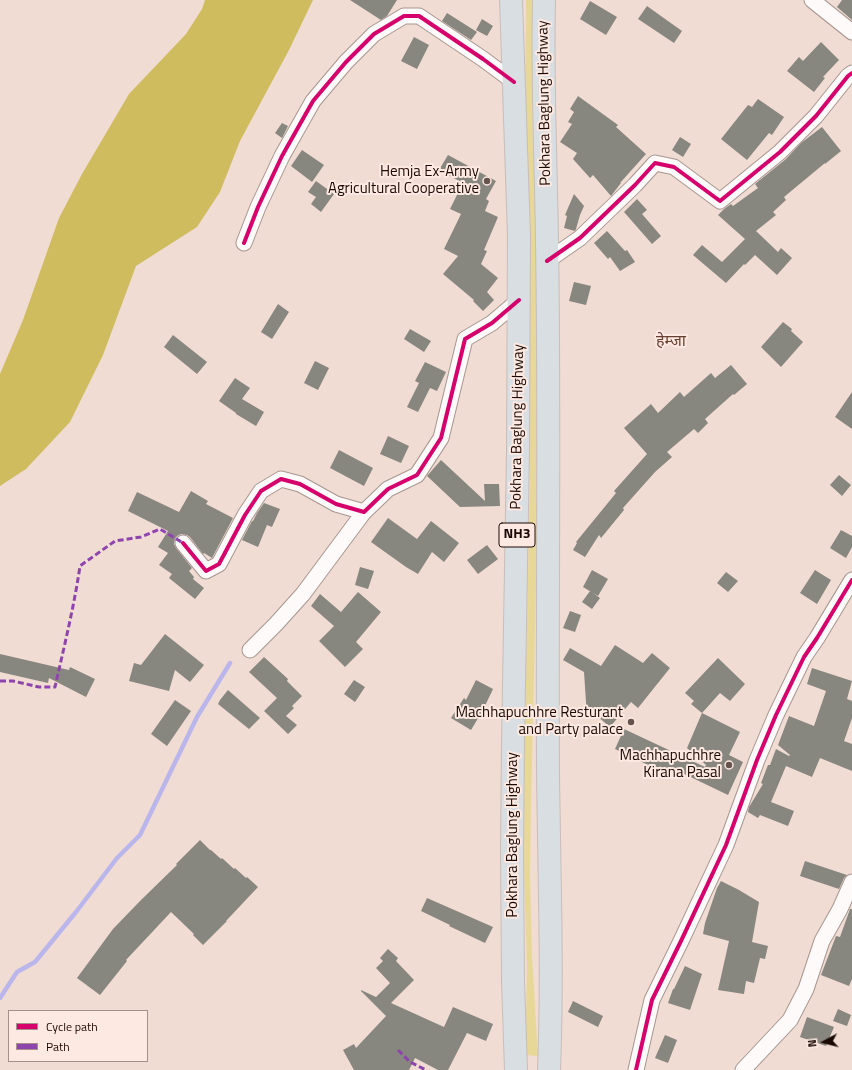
<!DOCTYPE html>
<meta charset="utf-8">
<style>
body{margin:0}
#map{position:relative;width:852px;height:1070px;overflow:hidden;background:#f1dcd4;font-family:"Titillium Web",sans-serif}
canvas{display:block}
.legend{position:absolute;left:8px;top:1010px;width:140px;height:52px;box-sizing:border-box;background:#fde9e1;border:1px solid #a29089;margin:0;padding:5px 7px;list-style:none;font-size:12px;color:#1a0a05}
.legend li{display:flex;align-items:center;gap:8px;height:20px}
.legend b{width:20px;border:1px solid #a29089}
.north{position:absolute;left:804px;top:1022px;width:40px;height:40px;-webkit-text-stroke:3px #fde9e1;paint-order:stroke;rotate:263deg;font-size:11px;font-weight:700;line-height:16px;text-align:center;color:#1a0a05}
.north::after{content:'';display:block;margin:auto;width:14px;height:18px;background:#1a0a05;clip-path:polygon(50% 0,100% 100%,50% 72%,0 100%)}
</style>
<div id="map">
<canvas width="852" height="1070"></canvas>
<ul class="legend">
<li><b style="height:5px;background:#d6006c"></b>Cycle path</li>
<li><b style="height:5px;background:#8e44ad"></b>Path</li>
</ul>
<div class="north">N</div>
</div>
<script>
const context = document.querySelector('canvas').getContext('2d');
context.lineJoin = 'round';
function fillPath(path, color) { context.fillStyle = color; context.fill(path, 'evenodd'); }
function stroke(path, color, width, dash) { context.strokeStyle = color; context.lineWidth = width; context.lineCap = dash ? 'butt' : 'round'; context.setLineDash(dash || []); context.stroke(path); }
function drawText(font, color, halo, rows, align = 'center') {
  context.font = font + ' "Titillium Web","Noto Sans Devanagari",sans-serif'; context.lineWidth = 4; context.setLineDash([]); context.textBaseline = 'middle'; context.strokeStyle = halo; context.fillStyle = color; for (const [text, x, y, turn = 0] of rows) {
    context.save(); context.translate(x, y); context.rotate((+turn || 0) * Math.PI / 180); context.textAlign = isNaN(turn) ? turn : align; if (halo) context.strokeText(text, 0, 0); context.fillText(text, 0, 0); context.restore();
  }
}
fillPath(new Path2D(`
 M526 0H533L532 99 533 149 536 194 539 395 537 543 531 808 530 875 532 955 538 1056 525 1055 527 968 524 869V771L530 478 528 296 525 141Z`), '#e8d898');
fillPath(new Path2D(`
 M205 0H313L289 50 240 141 220 192 197 227 136 266 103 355 70 422 26 469 0 486V374L23 320 59 218 82 174 129 94 186 34 202 9Z`), '#cebc5f');
stroke(new Path2D(`
 M0 998 17 972 35 962 76 912 117 858 140 835 197 717 230 663`), '#bab6ec', 4.5);
fillPath(new Path2D(`
 M350 0H397L387 16 381 20Z
 M842 0H852V20L837 7Z
 M590 1 617 17 606 35 580 19Z
 M647 6 682 31 674 43 638 19Z
 M447 13 477 32 471 40 442 21Z
 M482 19 493 26 487 36 476 30Z
 M414 37 429 45 417 69 401 61Z
 M821 42 839 60 823 77 825 78 814 92 787 71 799 57 803 61Z
 M578 96 618 125 616 127 646 154 620 183H621L611 196 593 175 590 178 573 159 577 153 560 142 572 124 568 122 574 112 570 109Z
 M758 99 784 117 772 135 769 133 747 160 721 139 748 105 752 107Z
 M282 123 288 126 282 138 275 133Z
 M822 127 841 151 825 164V163L784 197 786 200 773 212 776 215 756 231 778 252 781 248 792 258 777 275 755 255 745 265 744 264 726 283 693 255 702 245 722 262 745 239 718 215 724 209 731 204 733 206 758 188 755 184 786 159 801 143Z
 M680 137 691 144 683 157 672 150Z
 M302 150 324 165 312 182 291 166Z
 M448 155 496 181 486 199 489 201 485 211 498 217 484 250 487 251 481 264 498 278 487 292 494 300 483 311 473 301 474 300 443 274 458 256 444 249 461 214 450 209 463 183 439 170Z
 M316 181 334 194 321 212 311 204 316 197 308 192Z
 M574 194 584 206 580 215 576 229 575 231 564 228 567 216 565 215Z
 M637 199 647 210 642 214 661 236 652 244 624 212Z
 M607 231 625 251 627 250 635 262 620 271 610 257 608 259 594 243Z
 M574 282 591 286 586 305 569 301Z
 M278 304 289 312 272 339 261 332Z
 M783 322 792 329 791 331 803 342 781 367 761 347Z
 M410 329 431 341 424 352 404 339Z
 M173 335 207 362 197 374 164 347Z
 M315 361 329 368 318 390 304 383Z
 M425 362 446 372 437 391 430 388 418 412 407 407 419 383 415 381Z
 M731 365 747 384 734 395 733 394 705 419 708 423 698 433 694 429 667 452 672 457 655 472 623 508 624 510 601 538 599 535 585 557 573 550 577 543 576 542 616 493 614 491 647 454 624 428 651 404 658 413 680 392 684 397 711 373 715 378Z
 M235 378 250 388 242 399 264 412 256 426 236 414V413L219 401Z
 M852 392V429L835 417Z
 M388 436 409 446 401 463 380 454Z
 M339 450 373 468 364 486 330 468Z
 M441 460 485 501 484 484H499L500 506 460 507 427 476Z
 M839 475 851 485 842 496 830 485Z
 M191 491 208 501 206 504 233 518 212 558 204 553 203 554 190 537 187 535 181 534 177 536 175 539 174 544 176 548 192 568 189 571 194 577 193 579 204 588 195 599 169 578 172 574 159 565 168 553 158 547 168 531 128 511 137 492 179 512Z
 M264 503 280 509 272 527 267 525 258 547 242 540 252 521H253L257 513Z
 M388 518 417 539 431 521 459 543 444 562 432 552 418 574 406 567 371 542Z
 M841 530 852 536V547L846 558 830 548Z
 M487 545 498 559 478 574 467 560Z
 M360 567 374 571 368 589 355 585Z
 M592 570 608 579 598 596 583 587Z
 M815 570 831 580 817 604 800 593Z
 M726 572 738 581 728 592 717 583Z
 M590 591 600 598 592 609 582 602Z
 M358 592 381 612 356 642 363 649 345 667 319 641 334 626 311 606 320 594 341 612Z
 M570 611 581 615 575 632 563 628Z
 M165 634 204 665 190 682 175 670 169 691 129 681 134 663 141 665Z
 M615 645 643 663 652 653 670 668 638 708 631 702 610 727 597 716 587 717 584 672 563 660 570 648 601 666Z
 M0 654 69 670 70 667 95 679 86 697 49 678 48 683 0 672Z
 M264 657 288 679 287 681 302 696 292 706 294 708 286 716 297 725 288 734 264 711 277 698 249 672Z
 M718 658 745 684 730 701 720 693 702 713 691 704 694 701 685 693Z
 M812 668 852 681 847 699 852 701V718L844 741 852 744V771L820 758 812 777 786 766 771 802 794 811 788 826 760 815 758 818 748 812 749 807 763 784 761 783 768 765H770L776 749 789 756 790 755 778 745 789 716 814 726 826 691 807 684Z
 M354 680 365 687 355 702 344 694Z
 M476 680 493 689 483 710 471 730 451 718 464 698 466 700Z
 M228 690 260 718 249 729 218 704 220 700Z
 M175 700 191 711 167 746 151 734Z
 M702 713 740 732 729 755 743 762 728 795 676 770 673 777 615 749 624 729 705 767 706 765 687 748Z
 M200 840 210 850H211L221 859 222 858 234 869 235 868 246 878 247 877 258 887 226 921H227L203 945 193 935 194 934 171 912 126 960 127 961 100 995 77 978 113 929 140 901 177 865 176 864Z
 M805 861 847 875 844 878 839 889 800 876Z
 M721 881 739 890 759 902 752 942 768 946 765 959 760 958 754 983 746 981 744 994 718 990 729 941 703 934 705 923 717 888Z
 M427 898 493 927 485 943 449 926 450 925 421 911Z
 M850 909H852V979L849 986 821 975 836 936 840 937Z
 M388 949 398 958 396 961 414 980 391 1003 444 1027 453 1007 493 1024 486 1041 467 1033 448 1070H438L415 1058 409 1070H354L343 1050 354 1044 356 1048 386 1016 361 991V990L376 997 390 983 376 968 383 961 380 958Z
 M685 966 702 974 690 1010 668 1003 673 989H674Z
 M573 1001 603 1016 598 1027 568 1012Z
 M838 1009 851 1015 847 1026 833 1021Z
 M807 1017 834 1027 826 1046 800 1037Z
 M665 1035 677 1040 668 1063 655 1058Z`), '#87867f');
const minor = new Path2D(`
 M812 0 852 32
 M244 243 258 207 282 156 313 101 346 62 374 34 404 16H419L483 59 514 82
 M547 261 580 238 635 185 655 163 674 167 720 201 780 152 816 116 848 76 852 73
 M183 543 206 571 219 564 245 515 261 491 281 479 300 484 336 504 364 512 388 489 417 475 441 438 465 339 492 323 519 300
 M250 650 276 624 303 594 364 512
 M636 1070 652 1000 681 941 726 845 757 760 776 715 804 657 817 638 852 580
 M743 1070 790 1020 806 989 822 941 840 909 852 882`);
const trunk = new Path2D(`
 M511 0 519 235 518 452 513 742 512 854 513 981 516 1070
 M544 0C542 81 546 161 547 242 550 418 547 593 548 769 549 869 553 970 549 1070`);
stroke(minor, '#a7968f', 17);
stroke(trunk, '#c8bdb9', 24);
stroke(minor, '#fdfaf9', 15);
stroke(trunk, '#d8dee1', 22);
stroke(new Path2D(`
 M0 681H13L39 687H55C64 647 74 607 80 566L115 541 141 537 160 529 183 543
 M398 1050 410 1062 426 1070`), '#8e44ad', 3, [6, 3]);
stroke(new Path2D(`
 M244 243 258 207 282 156 313 101 346 62 374 34 404 16H419L483 59 514 82
 M547 261 580 238 635 185 655 163 674 167 720 201 780 152 816 116 848 76 852 73
 M183 543 206 571 219 564 245 515 261 491 281 479 300 484 336 504 364 512 388 489 417 475 441 438 465 339 492 323 519 300
 M636 1070 652 1000 681 941 726 845 757 760 776 715 804 657 817 638 852 580`), '#d6006c', 4);
for (const [x, y, r, color] of [
 [487,181,4,"#65544d"],
 [631,722,4,"#65544d"],
 [729,765,4,"#65544d"]
]) { const dot = new Path2D(); dot.arc(x, y, r, 0, 2 * Math.PI); context.fillStyle = color; context.fill(dot); stroke(dot, '#fde9e1', 1.5); }
for (const [x, y, w] of [
 [517,535,36]
]) { const box = new Path2D(); box.roundRect(x - w / 2, y - 12, w, 24, 3); context.fillStyle = '#fde9e1'; context.fill(box); stroke(box, '#1a0a05', 1); }
drawText('bold 14px', '#1a0a05', null, [
 ["NH3",517,535]
]);
drawText('15px', '#1a0a05', '#fde9e1', [
 ["Pokhara Baglung Highway",545,103,-91],
 ["Pokhara Baglung Highway",518,427,-89],
 ["Pokhara Baglung Highway",513,835,-90]
]);
drawText('15px', '#1a0a05', '#fde9e1', [
 ["Hemja Ex-Army",479,172],
 ["Agricultural Cooperative",479,189],
 ["Machhapuchhre Resturant",623,713],
 ["and Party palace",623,730],
 ["Machhapuchhre",721,756],
 ["Kirana Pasal",721,773]
], 'right');
drawText('16px', '#673f30', '#fde9e1', [
 ["हेम्जा",671,342]
]);
</script>
